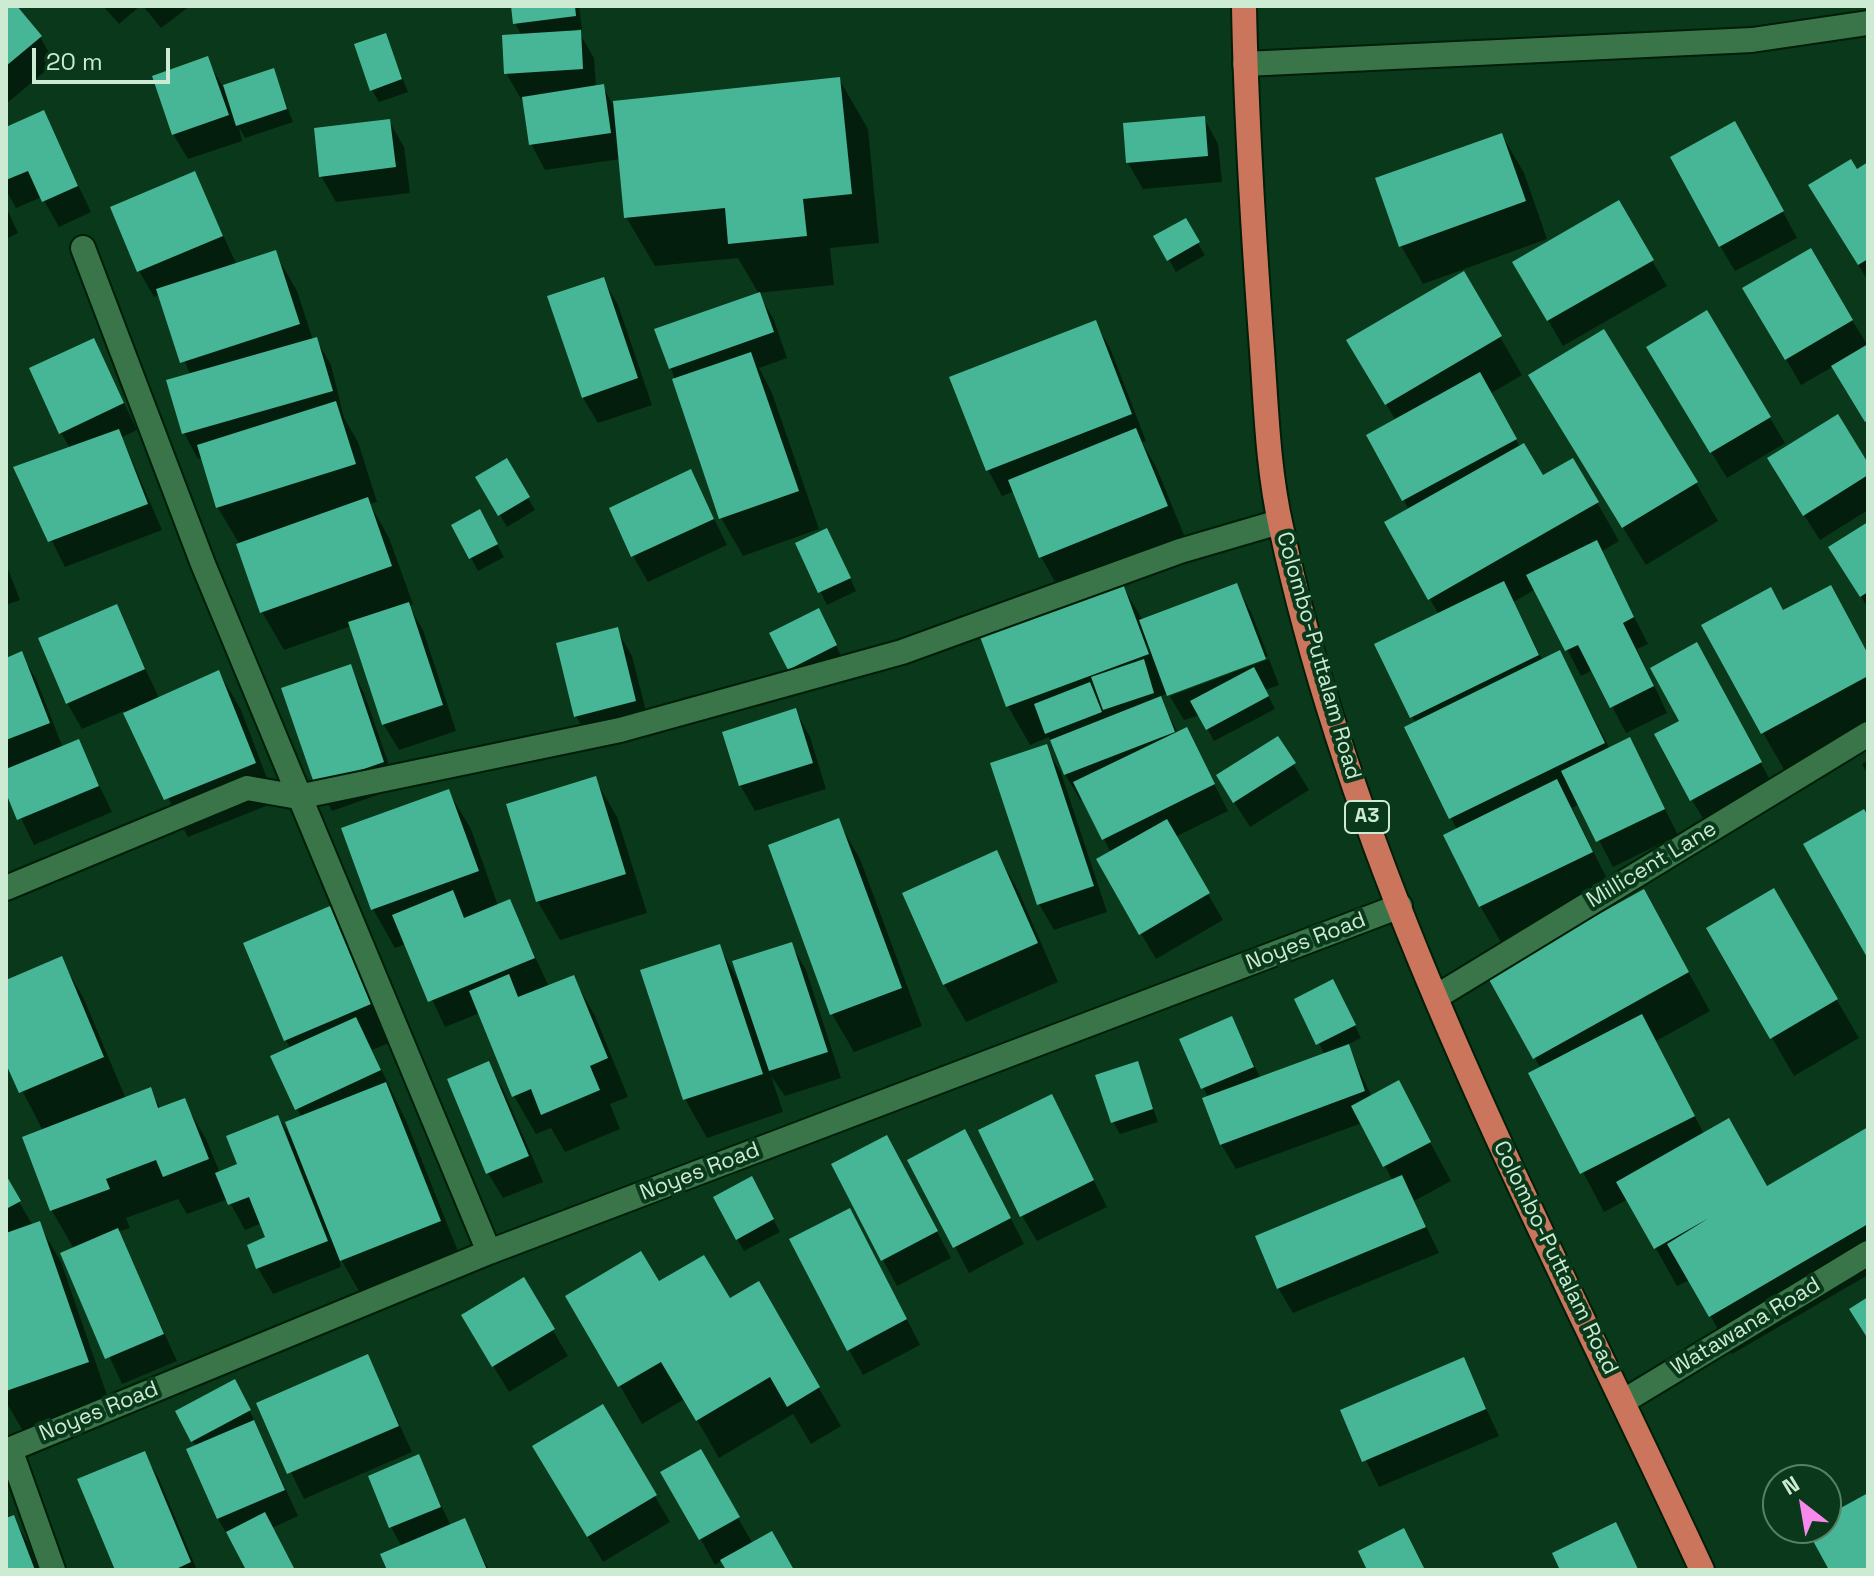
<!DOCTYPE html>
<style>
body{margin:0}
#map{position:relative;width:1874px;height:1576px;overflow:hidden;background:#09391a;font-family:"Space Grotesk",sans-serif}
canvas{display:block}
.frame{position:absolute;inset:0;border:8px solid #cdebd2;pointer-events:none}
.north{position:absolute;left:1762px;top:1464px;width:80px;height:80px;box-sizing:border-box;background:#09391a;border:2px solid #578064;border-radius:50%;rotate:329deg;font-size:22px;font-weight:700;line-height:32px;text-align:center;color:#cdebd2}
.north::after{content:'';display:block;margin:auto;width:28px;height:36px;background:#f788ec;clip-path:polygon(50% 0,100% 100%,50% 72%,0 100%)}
.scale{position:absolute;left:32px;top:48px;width:138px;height:36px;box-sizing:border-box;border:4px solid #cdebd2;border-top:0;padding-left:10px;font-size:24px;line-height:28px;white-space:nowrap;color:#cdebd2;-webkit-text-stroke:6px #09391a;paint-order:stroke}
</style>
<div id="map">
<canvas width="1874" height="1576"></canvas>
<div class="frame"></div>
<div class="north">N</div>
<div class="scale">20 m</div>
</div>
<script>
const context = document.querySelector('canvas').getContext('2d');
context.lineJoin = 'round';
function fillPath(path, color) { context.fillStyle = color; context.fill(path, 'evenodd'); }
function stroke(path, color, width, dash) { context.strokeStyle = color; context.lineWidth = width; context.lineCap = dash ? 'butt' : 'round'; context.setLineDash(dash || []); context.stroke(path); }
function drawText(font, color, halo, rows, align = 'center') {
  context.font = font + ' "Space Grotesk",sans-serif'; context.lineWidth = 8; context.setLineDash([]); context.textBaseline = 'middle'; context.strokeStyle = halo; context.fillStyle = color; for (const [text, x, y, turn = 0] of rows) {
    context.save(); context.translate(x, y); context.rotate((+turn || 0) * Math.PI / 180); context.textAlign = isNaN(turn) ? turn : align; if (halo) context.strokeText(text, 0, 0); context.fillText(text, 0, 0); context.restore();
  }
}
fillPath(new Path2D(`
 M6 6H14L40 37 55 63 6 104Z
 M103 6H140L119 24Z
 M143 6H190L161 28Z
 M513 6H579L582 29H577L594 58 596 88 603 87 612 103 839 79 868 129 879 243 830 248 834 285 758 293 774 320 787 358 759 368 772 393 819 529 743 556 721 518 671 368 759 294 738 258 655 266 626 217 620 159 545 170 531 144 524 99H521L506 73 522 36 515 23Z
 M385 35 408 92 379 102 372 90Z
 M207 59 223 87 273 70 293 122 245 138 239 127 242 141 188 159 173 134Z
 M43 112 91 212 59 227 42 197 16 208 6 190V129Z
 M1204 118 1218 144 1222 182 1143 189 1128 163Z
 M389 121 404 147 410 193 336 202 321 176Z
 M1502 135 1524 173 1547 239 1423 284 1401 246Z
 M1749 149 1797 238 1735 271 1720 246Z
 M1868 164V281L1833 223 1856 172Z
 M194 173 237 265 275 253 297 291 313 340 316 339 331 365 344 418 358 442 377 502 370 504 389 538 413 604 409 606 423 630 456 731 399 750 384 725 351 626 284 650 262 612 240 545 218 508 203 458 198 459 184 433 190 375 160 294 154 297 139 271Z
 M1618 203 1667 286 1563 346 1515 263Z
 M6 207 18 233 6 239Z
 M1185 221 1205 255 1176 272 1156 237Z
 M1810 251 1868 346V424L1834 366 1801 385 1745 289Z
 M1463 273 1522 375 1490 394 1520 447 1542 478 1573 460 1619 541 1601 552 1648 644 1637 649 1667 713 1626 733 1593 670 1581 676 1536 589 1513 602 1543 661 1560 653 1610 749 1630 740 1678 835 1613 867 1580 804 1572 808 1613 891 1502 944 1480 906 1457 830 1407 728 1416 723 1412 717 1439 615 1387 523 1409 510 1369 436 1396 421 1371 378Z
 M603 279 618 305 652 405 598 423 583 398 550 298Z
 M1095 322 1110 348 1146 441 1142 442 1157 469 1188 545 1063 596 1041 557 1015 491 1002 496 988 470Z
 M94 340 137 430 122 437 162 530 65 567 15 468 70 448 61 433Z
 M1663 373 1770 418 1785 443 1727 478Z
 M1553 414 1696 483 1718 521 1646 565Z
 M506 461 535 510 507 527 478 478Z
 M1868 467V510L1820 540 1784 484Z
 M691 472 727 545 648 582 633 556Z
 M486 524 504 557 478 571 454 526Z
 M1868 525V608L1846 573Z
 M834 542 856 591 827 605 797 544Z
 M6 564 20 600 6 605Z
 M1121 583 1143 621 1237 586 1251 612 1268 656 1170 692V696L1269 659 1279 685 1265 690 1275 709 1214 741 1200 715 1184 720 1168 693 1159 697 1178 733 1186 729 1228 811 1175 837 1223 920 1156 959 1098 860 1111 853 1084 798 1080 800 1065 774 1049 737 1030 745 1008 706Z
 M116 606 159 698 219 672 241 710 276 802 188 837 124 711 82 729 67 703Z
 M1783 613 1868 656V726L1785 771 1763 733Z
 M825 623 842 658 796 681 789 669Z
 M617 630 632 656 650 727 591 742 576 716Z
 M21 654 36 679 63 748 78 741 112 812 34 845 6 787V660Z
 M350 667 364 693 397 788 332 811 317 785Z
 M1711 671 1775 789 1707 825 1692 800 1681 722Z
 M796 711 810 737 826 789 755 811 740 785Z
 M1277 738 1309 790 1250 827 1234 802Z
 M1046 747 1061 773 1107 912 1054 930 1039 904Z
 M1868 760V775L1862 764Z
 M595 779 617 817 647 913 560 940 538 902 508 805Z
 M448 791 471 829 498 906 510 902 549 987 573 977 595 1016 628 1097 610 1104 620 1129 565 1152 551 1128 536 1134 514 1096 480 1013 445 1027 406 944 395 948 373 909 344 829Z
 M838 821 860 859 922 1026 854 1052 832 1014Z
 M996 852 1018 890 1058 982 966 1022 944 984Z
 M1773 891 1859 1038 1794 1076 1709 929Z
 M329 909 351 947 391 1042 372 1050 407 1123 461 1259 363 1298 339 1256 341 1267 273 1294 258 1268 268 1238 262 1223 245 1230 228 1199 187 1214 178 1199 126 1218 130 1228 118 1232 177 1361 122 1384 62 1254 74 1249 52 1211 25 1138 43 1131 6 1059V983L61 959 83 997 126 1099 150 1090 161 1109 184 1101 206 1139 220 1173 239 1165 278 1117 295 1142 302 1118 273 1057 291 1049 286 1040Z
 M1665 930 1710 1011 1656 1041 1704 1134 1766 1188 1868 1129V1275L1732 1354 1690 1280 1677 1286 1628 1199 1604 1212 1531 1074 1541 1069 1490 976Z
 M791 944 806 970 841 1078 785 1096 771 1076 783 1112 707 1138 685 1099 642 971 719 946 738 980Z
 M1340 994 1361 1038 1347 1045 1372 1097 1398 1083 1451 1181 1414 1201 1439 1253 1293 1313 1278 1288 1393 1181 1362 1123 1236 1169 1221 1144 1208 1098 1182 1040 1231 1019 1261 1079 1325 1055 1296 1000Z
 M488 1063 503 1089 543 1182 503 1198 488 1173Z
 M1137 1063 1158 1122 1120 1134 1113 1122Z
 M1051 1096 1107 1207 1037 1241 1022 1216Z
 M979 1157 1024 1244 969 1273 909 1160Z
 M901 1164 951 1258 897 1286 883 1260Z
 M6 1179 33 1226 39 1224 61 1262 109 1401 23 1431 6 1402Z
 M758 1191 780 1232 744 1251 737 1239Z
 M864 1236 920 1345 863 1375 849 1350Z
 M523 1280 568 1356 509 1392 463 1316Z
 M659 1284 730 1300 758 1284 841 1426 811 1444 793 1414 719 1458 685 1399 642 1424 568 1296Z
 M368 1356 412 1452 304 1499 258 1404Z
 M1463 1360 1499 1436 1379 1487 1342 1411Z
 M242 1394 298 1516 272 1528 295 1570H248L218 1519 189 1450 196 1447 177 1412Z
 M602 1407 670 1522 603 1562 550 1473Z
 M700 1452 753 1544 792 1570H728L723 1560 715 1565 663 1472Z
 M144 1453 159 1479 197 1570H117Z
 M418 1457 451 1526 464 1521 489 1570H390L402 1547 391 1527Z
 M13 1517 28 1543 38 1570H6V1520Z
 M1615 1525 1639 1570H1562L1555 1554Z`), '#0007');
fillPath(new Path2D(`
 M6 6H17L42 36 6 66Z
 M511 6H575L576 16 513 24Z
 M581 30 583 69 504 74 502 35Z
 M386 33 402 79 370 91 354 44Z
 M208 56 229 115 172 135 152 76Z
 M274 68 287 109 236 126 223 85Z
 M840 77 852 194 803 199 807 236 728 244 725 208 624 218 613 101Z
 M604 84 611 133 529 145 522 97Z
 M44 110 78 186 42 202 28 171 6 180V127Z
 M1205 116 1208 156 1126 163 1123 123Z
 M390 119 396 167 319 177 314 128Z
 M1735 121 1784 211 1719 247 1670 157Z
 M1502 133 1526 201 1399 247 1375 178Z
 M1851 159 1857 169 1868 162V259L1858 265 1808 185Z
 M195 171 223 236 137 272 110 207Z
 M1619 200 1654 260 1547 321 1512 262Z
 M1186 218 1200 242 1167 261 1153 236Z
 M1811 248 1853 320 1785 360 1742 288Z
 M276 250 300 324 180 363 156 289Z
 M1464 271 1502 336 1385 405 1346 340Z
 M604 277 638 378 582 398 547 296Z
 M760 292 774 332 669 369 654 329Z
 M1707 310 1771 417 1710 453 1646 347Z
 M1096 320 1132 414 986 471 949 377Z
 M1604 329 1698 482 1622 528 1528 375Z
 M317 337 333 391 182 434 166 380Z
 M94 338 124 403 59 434 29 368Z
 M1868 344V420L1865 422 1831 366Z
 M751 352 799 491 719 519 672 379Z
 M1480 372 1517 439 1402 501 1366 435Z
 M336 401 356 464 216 508 197 445Z
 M1838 414 1868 463V475L1803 516 1767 458Z
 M1136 428 1168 506 1039 558 1008 480Z
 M119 429 148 504 48 542 13 467Z
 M1524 443 1543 475 1573 458 1599 502 1428 600 1384 522Z
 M507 458 530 497 498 516 475 477Z
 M691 469 714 519 631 557 609 508Z
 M368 497 392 566 260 613 236 544Z
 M480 509 498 544 469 559 451 525Z
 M1868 522V592L1860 597 1828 547Z
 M827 528 851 578 818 593 795 543Z
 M1597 540 1634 617 1623 623 1654 686 1610 708 1578 645 1565 651 1526 575Z
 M1122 581 1149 654 1006 707 979 634Z
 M1504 581 1539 655 1410 718 1374 644Z
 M1237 583 1266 659 1167 696 1139 620Z
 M1831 585 1868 654V676L1761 734 1701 625 1771 587 1783 610Z
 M409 602 443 705 382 725 348 622Z
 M117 604 145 669 66 704 38 638Z
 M819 608 837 645 788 670 769 633Z
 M618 627 636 701 574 717 556 643Z
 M1697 642 1762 762 1690 801 1654 734 1679 721 1650 668Z
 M1560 650 1605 743 1449 819 1404 727Z
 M22 651 50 723 6 740V658Z
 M1144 659 1154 693 1103 710 1091 677Z
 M351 664 384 762 315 786 281 688Z
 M1254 667 1269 696 1206 730 1190 701Z
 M219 670 256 763 164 800 123 713Z
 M1090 682 1102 712 1045 734 1034 704Z
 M1161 696 1175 732 1064 775 1050 740Z
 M796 708 813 763 739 786 722 732Z
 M1187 727 1215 784 1102 840 1073 782Z
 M1278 736 1296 763 1233 803 1216 775Z
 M1630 737 1665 809 1596 842 1561 771Z
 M79 739 99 786 17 820 6 793V769Z
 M1047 744 1094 886 1037 905 990 763Z
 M596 776 626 874 536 902 506 804Z
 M1557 779 1593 852 1479 907 1443 835Z
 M449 789 479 871 371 910 341 828Z
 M1864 809 1868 816V959L1803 844Z
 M839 818 902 988 830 1015 768 845Z
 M1167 819 1210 893 1139 935 1096 859Z
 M997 850 1038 943 943 985 902 893Z
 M1774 888 1838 999 1770 1039 1706 928Z
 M1644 889 1689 972 1533 1059 1487 976Z
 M453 890 464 918 510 899 535 958 428 1002 392 915Z
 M330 906 371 1004 284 1041 243 943Z
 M792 942 828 1052 769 1071 732 961Z
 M720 944 763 1074 683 1100 640 970Z
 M62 956 104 1057 19 1093 6 1064V980Z
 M509 974 518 997 574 975 608 1058 590 1066 600 1090 541 1115 531 1089 512 1097 469 991Z
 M1333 979 1356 1025 1316 1045 1294 999Z
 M1642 1014 1695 1116 1580 1174 1528 1073Z
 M1232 1016 1254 1067 1201 1089 1179 1039Z
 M356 1017 381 1070 295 1110 270 1056Z
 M1349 1044 1365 1091 1220 1145 1202 1098Z
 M489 1061 529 1156 486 1174 447 1079Z
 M1138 1061 1153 1109 1111 1123 1095 1075Z
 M1399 1080 1431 1142 1383 1167 1351 1106Z
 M386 1082 441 1221 340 1261 285 1122Z
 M151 1087 158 1108 185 1098 209 1159 163 1177 156 1160 106 1179 110 1189 50 1211 22 1137Z
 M1052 1094 1094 1180 1020 1217 978 1130Z
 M278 1115 328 1241 256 1269 247 1245 265 1237 249 1197 228 1205 215 1173 237 1164 226 1136Z
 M1729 1118 1767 1186 1868 1127V1224L1709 1317 1667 1244 1709 1218 1654 1249 1616 1182Z
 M965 1129 1011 1218 953 1248 907 1160Z
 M887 1135 938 1231 881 1261 831 1164Z
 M6 1175 21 1201 6 1209Z
 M1402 1175 1426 1227 1277 1289 1255 1236Z
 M752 1176 774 1219 736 1240 713 1197Z
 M850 1208 907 1319 847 1351 789 1239Z
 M40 1221 89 1362 6 1391V1233Z
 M118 1228 164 1334 105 1359 60 1253Z
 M641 1251 659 1281 704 1255 730 1298 759 1281 820 1387 787 1407 770 1377 696 1421 661 1362 618 1387 565 1296Z
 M524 1277 555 1329 492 1367 461 1315Z
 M1868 1297V1339L1849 1309Z
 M368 1354 399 1426 287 1474 256 1403Z
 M1464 1357 1486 1409 1362 1462 1340 1410Z
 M235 1379 251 1410 191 1442 175 1411Z
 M603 1404 657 1495 587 1537 532 1446Z
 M254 1420 285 1490 217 1519 186 1449Z
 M701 1449 740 1517 699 1540 660 1472Z
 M145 1451 191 1562 174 1570H115L77 1479Z
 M419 1454 441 1507 389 1528 368 1476Z
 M1868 1493V1570H1829L1806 1528H1826V1516Z
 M265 1512 295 1570H246L226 1532Z
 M14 1515 35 1570H6V1518Z
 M465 1518 487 1570H387L380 1554Z
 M1616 1522 1638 1569 1560 1570 1552 1553Z
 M1404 1528 1425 1570H1367L1358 1551Z
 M772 1531 794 1570H726L720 1560Z`), '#47b696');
const minor = new Path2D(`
 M1245 64 1752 40 1868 23
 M83 248 203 564 489 1252
 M6 888 247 788 298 797 620 730 902 652 1180 551 1279 522
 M1436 997 1868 734
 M1624 1401 1868 1253
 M10 1449 53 1570
 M6 1451 489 1252 1400 906`);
const trunk = new Path2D(`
 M1244 6C1246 116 1253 227 1261 337 1266 400 1267 465 1281 527 1360 895 1545 1231 1702 1570`);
stroke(minor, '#001e08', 28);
stroke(trunk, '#001e08', 28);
stroke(minor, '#3a754a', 24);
stroke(trunk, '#cc755d', 24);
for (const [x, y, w] of [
 [1367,817,44]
]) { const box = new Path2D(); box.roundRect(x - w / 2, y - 16, w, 32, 6); context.fillStyle = '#09391a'; context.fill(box); stroke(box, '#cdebd2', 2); }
drawText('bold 20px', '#cdebd2', null, [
 ["A3",1367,817]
]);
drawText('22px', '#cdebd2', '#09391a', [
 ["Colombo-Puttalam Road",1318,656,74],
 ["Millicent Lane",1652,865,-31],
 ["Noyes Road",1306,942,-21],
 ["Noyes Road",700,1172,-21],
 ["Colombo-Puttalam Road",1555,1258,64],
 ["Watawana Road",1746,1327,-31],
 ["Noyes Road",99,1412,-22]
]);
</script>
